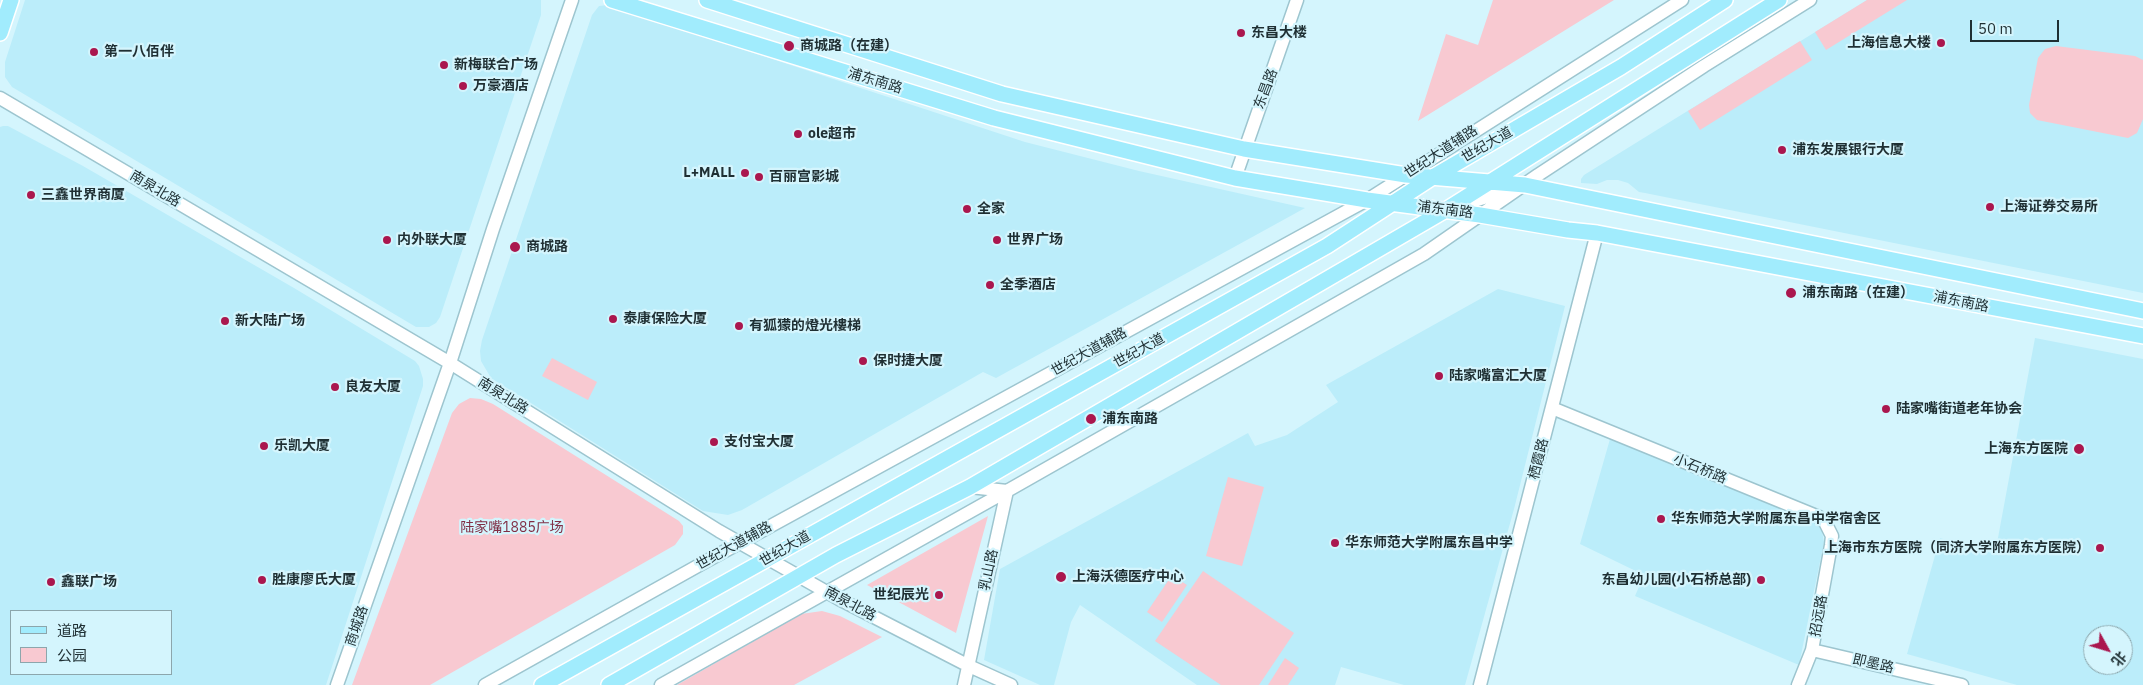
<!DOCTYPE html>
<meta charset="utf-8">
<style>
body{margin:0}
#map{position:relative;width:2143px;height:685px;overflow:hidden;background:#d4f5fd;font-family:"IBM Plex Sans","Noto Sans SC",sans-serif}
canvas{display:block}
.legend{position:absolute;left:10px;top:610px;width:162px;height:65px;box-sizing:border-box;background:#d4f5fd;border:1px solid #8ca6ac;margin:0;padding:6px 9px;list-style:none;font-size:15px;color:#1f2f33}
.legend li{display:flex;align-items:center;gap:10px;height:25px}
.legend b{width:25px;border:1px solid #8ca6ac}
.north{position:absolute;left:2083px;top:625px;width:50px;height:50px;box-sizing:border-box;background:#d4f5fd;border:1px solid #8ca6ac;border-radius:50%;rotate:129deg;font-size:14px;font-weight:700;line-height:20px;text-align:center;color:#1f2f33}
.north::after{content:'';display:block;margin:auto;width:18px;height:22px;background:#aa174e;clip-path:polygon(50% 0,100% 100%,50% 72%,0 100%)}
.scale{position:absolute;left:1970px;top:20px;width:89px;height:22px;box-sizing:border-box;border:2px solid #1f2f33;border-top:0;padding-left:6px;font-size:15px;line-height:18px;white-space:nowrap;color:#1f2f33;-webkit-text-stroke:4px #d4f5fd;paint-order:stroke}
</style>
<div id="map">
<canvas width="2143" height="685"></canvas>
<ul class="legend">
<li><b style="height:6px;background:#a1ecfd"></b>道路</li>
<li><b style="height:14px;background:#f8c9d1"></b>公园</li>
</ul>
<div class="north">北</div>
<div class="scale">50 m</div>
</div>
<script>
const ctx = document.querySelector('canvas').getContext('2d');
ctx.lineJoin = 'round';
function fill(path, color) { ctx.fillStyle = color; ctx.fill(path, 'evenodd'); }
const shape = rows => new Path2D(rows.map(r => 'M' + r).join(''));
function strokePath(path, color, width, dash) { ctx.strokeStyle = color; ctx.lineWidth = width; ctx.lineCap = dash ? 'butt' : 'round'; ctx.setLineDash(dash || []); ctx.stroke(path); }
function label(font, color, halo, rows, align = 'center') {
  ctx.font = font + ' "IBM Plex Sans","Noto Sans SC",sans-serif'; ctx.lineWidth = 4.5; ctx.setLineDash([]); ctx.textBaseline = 'middle'; ctx.strokeStyle = halo; ctx.fillStyle = color; for (const [text, x, y, turn = 0] of rows) {
    ctx.save(); ctx.translate(x, y); ctx.rotate((+turn || 0) * Math.PI / 180); ctx.textAlign = isNaN(turn) ? turn : align; if (halo) ctx.strokeText(text, 0, 0); ctx.fillText(text, 0, 0); ctx.restore();
  }
}
fill(shape([
 [25,0,541,0,541,15,440,317,436,323,429,327,416,327,12,87,5,77,5,62],
 [1867,0,2143,0,2143,293,1645,193,1639,192,1628,183,1618,180,1607,180,1597,184,1581,183,1581,179,1584,175],
 [608,5,1025,142,1139,171,1305,208,996,378,983,372,742,510,728,515,703,511,491,378,481,361,480,351,482,340,592,15,599,6],
 [3,126,8,126,83,166,294,288,415,361,419,366,423,379,423,386,326,685,0,685,0,127],
 [11,611,171,611,171,674,11,674],
 [1498,289,1565,306,1514,509,1465,685,1404,685,1341,667,1335,685,1197,685,1080,605,1071,622,1054,685,1040,685,984,660,1000,569,1248,433,1255,446,1287,435,1338,402,1326,385],
 [2035,338,2143,359,2143,685,2017,685,1907,654,1940,538,1995,554],
 [2093,635,2123,635,2123,665,2093,665],
 [1610,439,1748,494,1816,522,1821,526,1824,542,1799,665,1635,596,1644,575,1580,544]
]), '#bbedfa');
fill(shape([
 [1493,0,1614,0,1418,121,1446,34,1478,45],
 [1867,0,1907,0,1826,50,1815,32],
 [1800,41,1812,60,1700,130,1688,111],
 [2056,46,2135,56,2143,60,2143,119,2137,133,2128,138,2037,120,2030,113,2029,105,2038,58,2045,49],
 [552,358,597,382,588,400,542,376],
 [470,398,481,399,493,404,679,521,683,526,683,534,675,545,430,685,352,685,452,413,459,404],
 [1228,477,1264,487,1242,566,1206,556],
 [988,516,956,633,867,585],
 [1203,571,1294,633,1259,685,1221,685,1155,641],
 [1172,575,1187,585,1162,622,1147,612],
 [822,611,840,616,882,637,794,685,677,685,801,614],
 [1285,658,1299,668,1288,685,1268,685]
]), '#f8c9d1');
const minor = shape([
 [0,98,450,363,719,531,839,599,969,666,1011,685],
 [1235,178,1297,0],
 [1459,206,1511,189],
 [1552,408,1819,517,1825,522,1832,536,1831,545,1812,650,1798,685],
 [970,487,1007,491],
 [1812,650,1962,685],
 [337,685,450,363,493,229,572,0],
 [485,685,703,563,1367,200,1682,0],
 [661,685,1007,491,1424,254,1538,175,1704,66,1810,0],
 [964,685,1007,491],
 [1480,685,1597,233]
]);
const major = shape([
 [612,0,994,118,1235,178,1367,200,1480,215,1568,230,1597,233,2143,336],
 [707,0,1002,94,1244,149,1406,175,1525,185,2143,311],
 [0,33,11,0],
 [542,685,1327,246,1433,177,1621,67,1725,0],
 [609,685,836,555,970,487,1444,211,1779,0]
]);
strokePath(minor, '#9dc5cf', 15);
strokePath(major, '#fff', 18);
strokePath(minor, '#fff', 12);
strokePath(major, '#a1ecfd', 15);
for (const [x, y, r, color] of [
 [1241,33,5,"#aa174e"],
 [1941,43,5,"#aa174e"],
 [789,46,6,"#aa174e"],
 [94,52,5,"#aa174e"],
 [444,65,5,"#aa174e"],
 [463,86,5,"#aa174e"],
 [798,134,5,"#aa174e"],
 [1782,150,5,"#aa174e"],
 [745,173,5,"#aa174e"],
 [759,177,5,"#aa174e"],
 [31,195,5,"#aa174e"],
 [1990,207,5,"#aa174e"],
 [967,209,5,"#aa174e"],
 [387,240,5,"#aa174e"],
 [997,240,5,"#aa174e"],
 [515,247,6,"#aa174e"],
 [990,285,5,"#aa174e"],
 [1791,293,6,"#aa174e"],
 [613,319,5,"#aa174e"],
 [225,321,5,"#aa174e"],
 [739,326,5,"#aa174e"],
 [863,361,5,"#aa174e"],
 [1439,376,5,"#aa174e"],
 [335,387,5,"#aa174e"],
 [1886,409,5,"#aa174e"],
 [1091,419,6,"#aa174e"],
 [714,442,5,"#aa174e"],
 [264,446,5,"#aa174e"],
 [2079,449,6,"#aa174e"],
 [1661,519,5,"#aa174e"],
 [1335,543,5,"#aa174e"],
 [2100,548,5,"#aa174e"],
 [1061,577,6,"#aa174e"],
 [262,580,5,"#aa174e"],
 [1761,580,5,"#aa174e"],
 [51,582,5,"#aa174e"],
 [939,595,5,"#aa174e"]
]) { const dot = new Path2D(); dot.arc(x, y, r, 0, 2 * Math.PI); ctx.fillStyle = color; ctx.fill(dot); strokePath(dot, '#d4f5fd', 2); }
label('bold 14px', '#1f2f33', '#d4f5fd', [
 ["东昌大楼",1251,33],
 ["上海信息大楼",1931,43,"right"],
 ["商城路（在建）",800,46],
 ["第一八佰伴",104,52],
 ["新梅联合广场",454,65],
 ["万豪酒店",473,86],
 ["ole超市",808,134],
 ["浦东发展银行大厦",1792,150],
 ["L+MALL",735,173,"right"],
 ["百丽宫影城",769,177],
 ["三鑫世界商厦",41,195],
 ["上海证券交易所",2000,207],
 ["全家",977,209],
 ["内外联大厦",397,240],
 ["世界广场",1007,240],
 ["商城路",526,247],
 ["全季酒店",1000,285],
 ["浦东南路（在建）",1802,293],
 ["泰康保险大厦",623,319],
 ["新大陆广场",235,321],
 ["有狐獴的燈光樓梯",749,326],
 ["保时捷大厦",873,361],
 ["陆家嘴富汇大厦",1449,376],
 ["良友大厦",345,387],
 ["陆家嘴街道老年协会",1896,409],
 ["浦东南路",1102,419],
 ["支付宝大厦",724,442],
 ["乐凯大厦",274,446],
 ["上海东方医院",2068,449,"right"],
 ["华东师范大学附属东昌中学宿舍区",1671,519],
 ["华东师范大学附属东昌中学",1345,543],
 ["上海市东方医院（同济大学附属东方医院）",2090,548,"right"],
 ["上海沃德医疗中心",1072,577],
 ["胜康廖氏大厦",272,580],
 ["东昌幼儿园(小石桥总部)",1751,580,"right"],
 ["鑫联广场",61,582],
 ["世纪辰光",929,595,"right"]
], 'left');
label('14px', '#1f2f33', '#d4f5fd', [
 ["浦东南路",875,81,17],
 ["东昌路",1266,89,-69],
 ["世纪大道",1487,145,-30],
 ["世纪大道辅路",1441,152,-33],
 ["南泉北路",155,189,31],
 ["浦东南路",1445,210,7],
 ["浦东南路",1961,302,11],
 ["世纪大道",1139,351,-29],
 ["世纪大道辅路",1089,352,-29],
 ["南泉北路",503,396,32],
 ["栖霞路",1539,459,-76],
 ["小石桥路",1700,469,22],
 ["世纪大道辅路",734,546,-29],
 ["世纪大道",785,549,-30],
 ["乳山路",989,570,-78],
 ["南泉北路",850,604,28],
 ["招远路",1819,616,-80],
 ["商城路",357,626,-71],
 ["即墨路",1873,664,13]
]);
label('14px', '#802e45', '#d4f5fd', [
 ["陆家嘴1885广场",512,528]
]);
</script>
